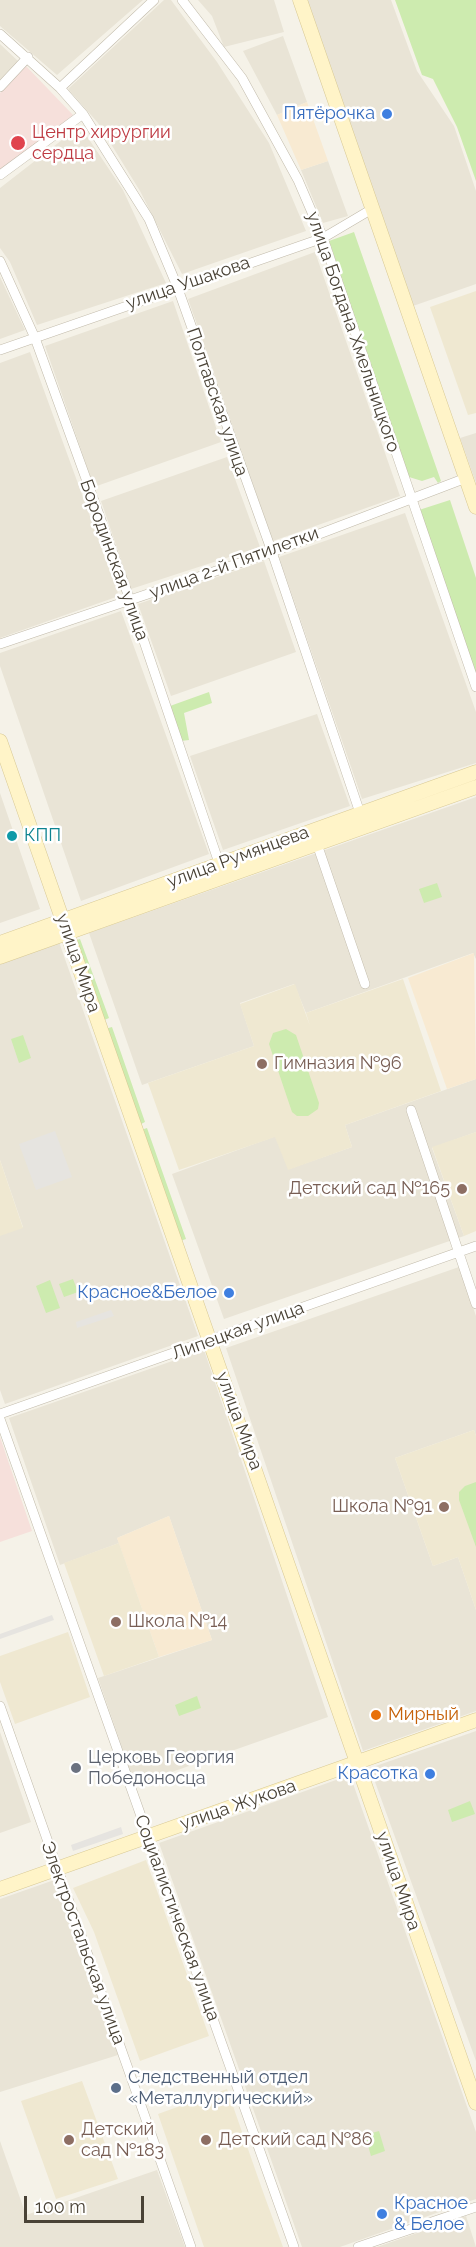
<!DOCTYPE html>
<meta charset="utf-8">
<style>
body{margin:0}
#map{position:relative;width:476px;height:2247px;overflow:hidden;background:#f5f2e8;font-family:Raleway,sans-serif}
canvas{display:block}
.scale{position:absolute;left:24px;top:2196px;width:120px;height:27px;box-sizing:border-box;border:3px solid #494236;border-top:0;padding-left:8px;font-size:18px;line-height:21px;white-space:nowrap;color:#494236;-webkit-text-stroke:4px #fff;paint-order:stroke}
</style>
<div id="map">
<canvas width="476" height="2247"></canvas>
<div class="scale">100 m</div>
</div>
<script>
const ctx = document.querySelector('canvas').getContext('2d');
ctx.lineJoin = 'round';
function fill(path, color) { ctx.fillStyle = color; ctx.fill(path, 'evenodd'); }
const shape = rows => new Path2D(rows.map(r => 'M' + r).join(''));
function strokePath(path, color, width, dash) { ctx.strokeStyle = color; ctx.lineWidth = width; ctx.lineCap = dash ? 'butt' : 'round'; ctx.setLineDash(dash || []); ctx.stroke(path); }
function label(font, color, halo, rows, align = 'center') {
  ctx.font = font + ' Raleway,sans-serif'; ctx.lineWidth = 5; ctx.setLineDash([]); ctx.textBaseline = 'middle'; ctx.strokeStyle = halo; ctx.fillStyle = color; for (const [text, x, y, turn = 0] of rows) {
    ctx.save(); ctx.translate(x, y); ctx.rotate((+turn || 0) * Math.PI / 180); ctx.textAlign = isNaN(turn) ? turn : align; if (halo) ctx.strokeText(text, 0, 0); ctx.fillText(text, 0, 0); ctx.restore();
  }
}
fill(shape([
 [0,0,143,0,57,75,0,26],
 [164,0,171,0,217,62,269,143,306,231,182,274,140,191,98,123,68,89],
 [198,0,274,0,284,32,224,47,212,16],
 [306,0,391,0,417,71,454,126,476,191,476,284,413,306],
 [283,36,307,102,277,115,243,51],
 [0,44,18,61,0,80],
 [80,126,123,190,166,283,37,325,10,262,0,248,0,188],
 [328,161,348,216,323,223,301,170],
 [315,252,400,496,273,541,188,299],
 [0,277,25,330,0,339],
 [173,301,221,442,94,487,45,346],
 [30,352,119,596,0,638,0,363],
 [476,433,476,483,460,438],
 [227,457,260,547,131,589,101,501],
 [405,513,476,712,476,763,362,799,279,557],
 [264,561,296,652,171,696,138,604],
 [121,611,209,854,81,901,0,666,0,653],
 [317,714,350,806,223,850,190,756],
 [0,793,40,909,0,923],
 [476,797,476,959,473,953,306,1013,294,984,240,1003,254,1046,142,1085,89,933],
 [59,942,198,1336,5,1404,0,1390,0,1235,23,1227,0,1160,0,963],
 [476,1079,476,1132,432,1148,464,1236,224,1319,172,1174,276,1136,289,1169,352,1147,345,1125],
 [459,1267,476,1316,476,1436,474,1430,395,1458,433,1566,458,1557,476,1610,476,1711,363,1751,226,1348],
 [204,1350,328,1717,135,1785,98,1678,212,1640,169,1516,117,1538,119,1543,60,1565,9,1418],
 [476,1731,476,2061,370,1768],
 [0,1732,31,1822,0,1833],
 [350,1775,476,2132,476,2199,340,2247,302,2247,159,1843],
 [60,1878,118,2055,0,2092,0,1899],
 [0,2141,26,2215,157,2170,185,2247,0,2247],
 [466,2216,476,2247,377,2247]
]), '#e9e4d6');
fill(shape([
 [307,102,328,161,301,170,277,115],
 [474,953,476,1079,447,1089,408,978],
 [169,1516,212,1640,159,1657,117,1538]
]), '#f8ead2');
fill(shape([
 [476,291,476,413,468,415,430,307],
 [403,979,441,1091,345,1125,352,1147,288,1170,275,1137,179,1170,148,1083,254,1046,240,1004,295,984,310,1026,306,1013],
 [476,1132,476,1231,464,1236,432,1147],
 [0,1160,23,1228,0,1236],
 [474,1430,476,1436,476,1610,458,1557,433,1566,395,1458],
 [119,1543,159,1657,104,1676,64,1563],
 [68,1632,90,1697,15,1724,0,1682,0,1656],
 [146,1860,209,2036,140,2061,94,1932,73,1888],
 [82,2081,118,2179,56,2199,21,2101],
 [227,2089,262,2189,283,2247,204,2247,158,2114]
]), '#efe8d1');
fill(shape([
 [26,66,73,115,0,172,0,93],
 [0,1437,32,1531,0,1542]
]), '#f6e0db');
fill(shape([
 [395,0,476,0,476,181,457,127,433,79,422,75],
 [354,232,441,481,438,483,434,477,422,481,409,477,329,241],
 [450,500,476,578,476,679,419,510],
 [209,692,212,703,184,713,189,740,181,741,170,706],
 [437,883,442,897,424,903,419,889],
 [80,939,109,1018,102,1021,73,941],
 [112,1027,145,1122,139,1125,105,1029],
 [286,1029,296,1035,319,1103,318,1109,308,1116,297,1116,292,1112,269,1044,273,1033],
 [23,1035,31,1058,19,1063,11,1039],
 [147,1128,186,1239,180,1241,141,1130],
 [73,1279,78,1292,64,1297,59,1284],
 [50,1280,60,1308,46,1313,36,1286],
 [476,1482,476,1547,459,1500,459,1492,465,1486],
 [197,1696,201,1708,179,1716,175,1705],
 [470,1801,475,1814,452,1822,448,1810],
 [379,2131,385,2151,371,2156,365,2135]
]), '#cdebaf');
fill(shape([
 [55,1131,72,1177,36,1190,19,1144],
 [111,1310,114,1316,77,1328,76,1322],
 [52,1615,54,1620,0,1639,0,1634],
 [121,1827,123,1834,73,1851,71,1845]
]), '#e6e4e0');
const minor = shape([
 [182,0,242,78,298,180,323,238,476,687],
 [0,34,60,88,83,114,149,219,177,286,272,552,360,813],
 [0,87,28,57],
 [60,88,154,0],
 [0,175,83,114],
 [0,261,35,338,130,600,219,863],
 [0,350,323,238,372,209],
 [0,644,272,552,466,478],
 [317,844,365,984],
 [411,1110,476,1304],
 [0,1414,476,1246],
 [0,1419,294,2247],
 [0,1706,191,2247],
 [358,2247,476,2207]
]);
const secondary = shape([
 [300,0,476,507],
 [0,741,476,2103],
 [0,943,476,772],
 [0,957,476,787],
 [0,1889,476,1720]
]);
strokePath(minor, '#c1baaa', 10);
strokePath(secondary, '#d8c995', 15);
strokePath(minor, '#fff', 9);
strokePath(secondary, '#fff4c8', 14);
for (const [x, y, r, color] of [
 [387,114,6,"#3f7fe0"],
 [18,143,8,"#e0444e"],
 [12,836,6,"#0f9aa8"],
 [262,1064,6,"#8d6e63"],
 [462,1189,6,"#8d6e63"],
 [229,1293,6,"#3f7fe0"],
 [444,1507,6,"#8d6e63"],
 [116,1622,6,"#8d6e63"],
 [376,1715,6,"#e8710a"],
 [76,1768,6,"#6b7280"],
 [430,1774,6,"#3f7fe0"],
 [116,2088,6,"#5c6f8a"],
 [69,2140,6,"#8d6e63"],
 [206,2140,6,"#8d6e63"],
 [382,2214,6,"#3f7fe0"]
]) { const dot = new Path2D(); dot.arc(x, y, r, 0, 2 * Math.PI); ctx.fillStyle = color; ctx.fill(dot); strokePath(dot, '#fff', 2); }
label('18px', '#366cbe', '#fff', [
 ["Пятёрочка",375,114],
 ["Красное&Белое",217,1293],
 ["Красотка",418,1774],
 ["Красное",394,2204,"left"],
 ["& Белое",394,2225,"left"]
], 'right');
label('18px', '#be3a42', '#fff', [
 ["Центр хирургии",32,133],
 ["сердца",32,154]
], 'left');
label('18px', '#494236', '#fff', [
 ["улица Ушакова",188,283,-19],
 ["улица Богдана Хмельницкого",353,332,71],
 ["Полтавская улица",217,402,71],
 ["Бородинская улица",114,560,70],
 ["улица 2-й Пятилетки",234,563,-20],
 ["улица Румянцева",238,857,-20],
 ["улица Мира",78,963,71],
 ["Липецкая улица",238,1331,-20],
 ["улица Мира",239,1421,70],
 ["улица Жукова",238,1805,-19],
 ["улица Мира",398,1881,71],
 ["Социалистическая улица",177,1918,70],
 ["Электростальская улица",83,1943,70]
]);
label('18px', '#0d838f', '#fff', [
 ["КПП",24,836]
], 'left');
label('18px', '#785e54', '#fff', [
 ["Гимназия №96",274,1064],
 ["Детский сад №165",450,1189,"right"],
 ["Школа №91",432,1507,"right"],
 ["Школа №14",128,1622],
 ["Детский",81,2130],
 ["сад №183",81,2151],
 ["Детский сад №86",218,2140]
], 'left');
label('18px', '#c56008', '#fff', [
 ["Мирный",388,1715]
], 'left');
label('18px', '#5b616d', '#fff', [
 ["Церковь Георгия",88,1758],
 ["Победоносца",88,1779]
], 'left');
label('18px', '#4e5e75', '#fff', [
 ["Следственный отдел",128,2078],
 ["«Металлургический»",128,2099]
], 'left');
</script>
